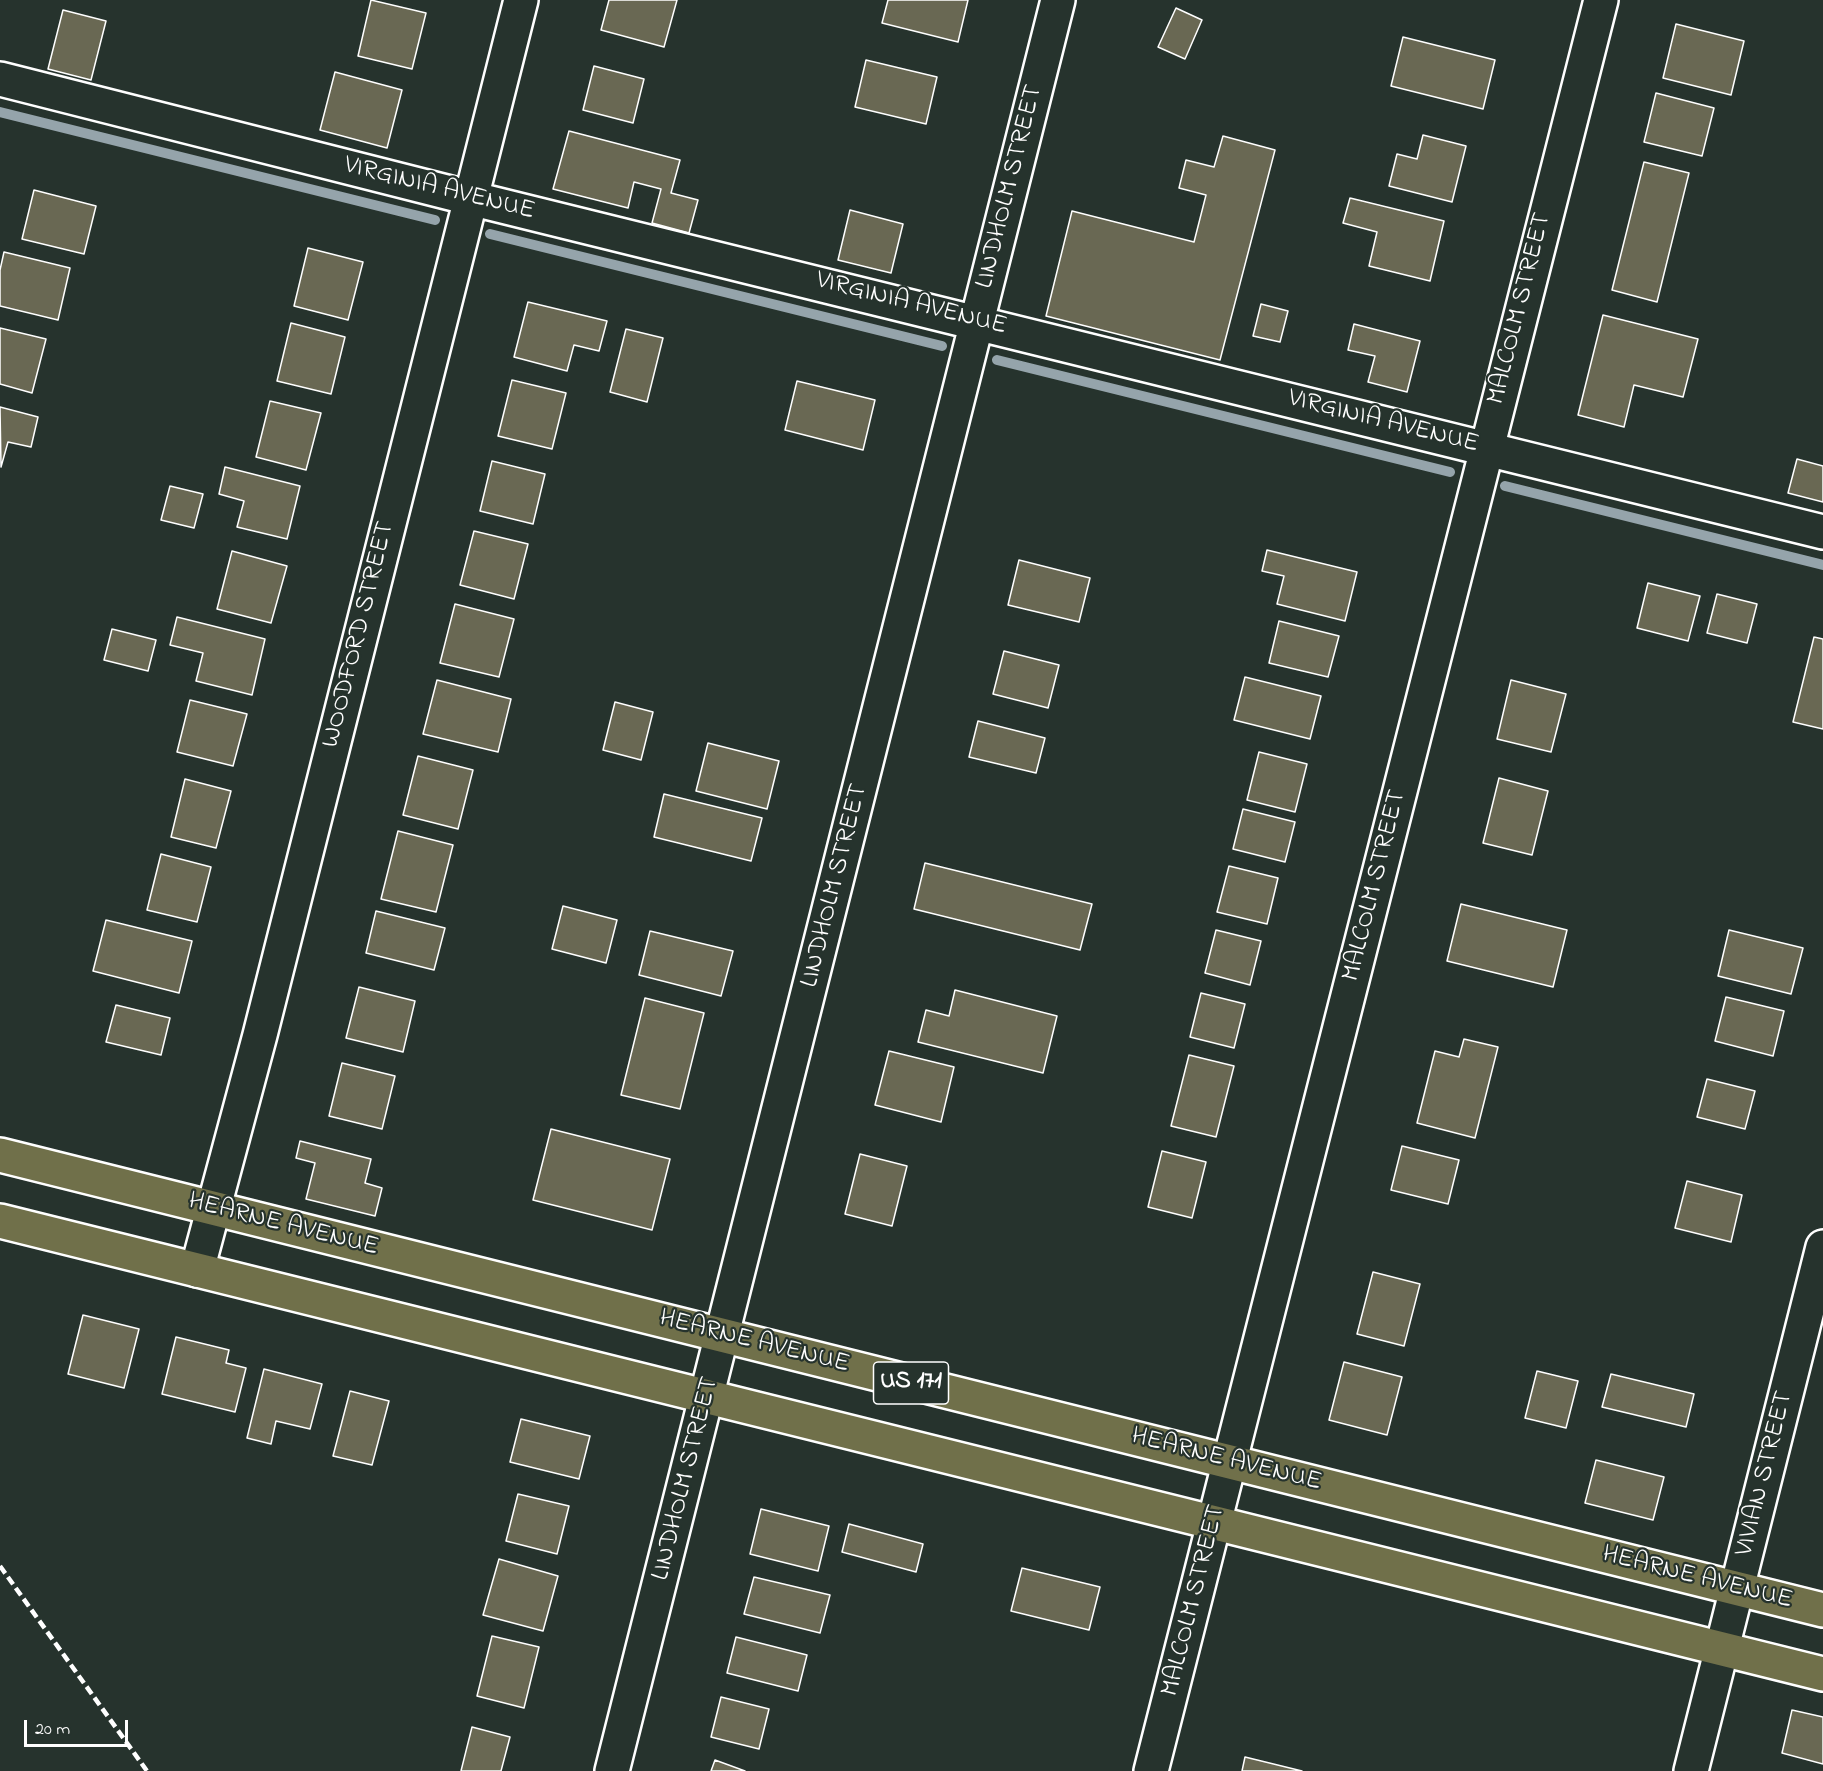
<!DOCTYPE html>
<style>
body{margin:0}
#map{position:relative;width:1823px;height:1771px;overflow:hidden;background:#26332d;font-family:"Indie Flower",sans-serif}
canvas{display:block}
.scale{position:absolute;left:24px;top:1720px;width:104px;height:27px;box-sizing:border-box;border:3px solid #fff;border-top:0;padding-left:8px;font-size:18px;line-height:21px;white-space:nowrap;color:#fff;-webkit-text-stroke:4px #26332d;paint-order:stroke}
</style>
<div id="map">
<canvas width="1823" height="1771"></canvas>
<div class="scale">20 m</div>
</div>
<script>
const ctx = document.querySelector('canvas').getContext('2d');
ctx.lineJoin = 'round';
const shape = rows => new Path2D(rows.map(r => 'M' + r).join(''));
function strokePath(path, color, width, dash) { ctx.strokeStyle = color; ctx.lineWidth = width; ctx.lineCap = dash ? 'butt' : 'round'; ctx.setLineDash(dash || []); ctx.stroke(path); }
function fill(path, color) { ctx.fillStyle = color; ctx.fill(path, 'evenodd'); }
function label(font, color, halo, rows, align = 'center') {
  ctx.font = font + ' "Indie Flower",sans-serif'; ctx.lineWidth = 4.5; ctx.setLineDash([]); ctx.textBaseline = 'middle'; ctx.strokeStyle = halo; ctx.fillStyle = color; for (const [text, x, y, turn = 0] of rows) {
    ctx.save(); ctx.translate(x, y); ctx.rotate((+turn || 0) * Math.PI / 180); ctx.textAlign = isNaN(turn) ? turn : align; if (halo) ctx.strokeText(text, 0, 0); ctx.fillText(text, 0, 0); ctx.restore();
  }
}
strokePath(shape([
 [0,112,435,220],
 [490,234,942,346],
 [997,360,1450,472],
 [1505,486,1823,565]
]), '#95a4ab', 10);
const building = shape([
 [371,0,426,13,412,69,358,56,371,0],
 [609,0,677,0,664,47,601,30,609,0],
 [888,0,968,0,958,42,882,23,888,0],
 [1176,8,1202,20,1185,59,1158,47,1176,8],
 [63,10,106,21,91,80,48,69,63,10],
 [1676,24,1744,41,1731,95,1663,78,1676,24],
 [1403,37,1495,60,1483,109,1391,86,1403,37],
 [866,60,937,77,926,124,855,107,866,60],
 [594,66,644,79,633,123,583,110,594,66],
 [335,72,402,90,387,148,320,130,335,72],
 [1656,93,1714,108,1702,156,1644,142,1656,93],
 [569,131,680,160,671,193,698,200,689,233,652,223,661,189,634,182,628,208,553,189,569,131],
 [1423,135,1466,146,1452,202,1389,186,1397,154,1417,159,1423,135],
 [1223,136,1275,150,1220,360,1046,316,1072,211,1194,242,1206,195,1179,188,1186,160,1214,167,1223,136],
 [1644,162,1689,173,1657,302,1612,290,1644,162],
 [34,190,96,206,84,254,22,239,34,190],
 [1350,198,1444,221,1430,281,1369,266,1377,232,1343,223,1350,198],
 [850,210,903,224,891,273,838,260,850,210],
 [308,248,363,262,348,320,294,306,308,248],
 [4,252,70,268,58,320,0,306,0,270,4,252],
 [528,302,607,321,599,351,574,345,567,371,514,357,528,302],
 [1261,304,1288,311,1280,342,1253,336,1261,304],
 [1603,315,1698,339,1683,397,1634,385,1624,427,1578,415,1603,315],
 [291,323,345,337,331,394,277,381,291,323],
 [1354,324,1420,341,1407,392,1368,382,1375,356,1348,350,1354,324],
 [0,328,46,339,32,393,0,384,0,328],
 [626,329,663,338,647,402,610,392,626,329],
 [512,380,566,393,552,449,498,436,512,380],
 [797,381,875,400,863,450,785,430,797,381],
 [270,401,321,413,306,470,256,457,270,401],
 [0,407,38,417,31,447,8,442,1,467,0,407],
 [1797,459,1823,466,1823,502,1788,493,1797,459],
 [492,461,545,474,533,524,480,511,492,461],
 [225,467,300,486,287,539,237,527,244,501,219,494,225,467],
 [170,486,203,494,194,528,161,520,170,486],
 [474,531,528,544,514,599,460,585,474,531],
 [1267,550,1357,572,1345,621,1277,604,1284,576,1262,571,1267,550],
 [232,551,287,566,271,623,217,609,232,551],
 [1019,560,1090,578,1079,622,1008,605,1019,560],
 [1648,583,1700,596,1688,641,1637,628,1648,583],
 [1717,594,1757,604,1747,643,1707,633,1717,594],
 [455,604,514,619,499,677,440,663,455,604],
 [177,617,265,639,252,695,196,681,203,653,170,645,177,617],
 [1279,621,1339,636,1328,677,1269,663,1279,621],
 [112,629,156,640,148,671,104,660,112,629],
 [1814,637,1823,639,1823,729,1793,722,1814,637],
 [1004,651,1059,665,1048,708,993,694,1004,651],
 [1245,677,1321,696,1310,739,1234,720,1245,677],
 [437,680,511,699,498,752,423,734,437,680],
 [1511,680,1566,694,1551,752,1497,739,1511,680],
 [190,700,247,714,233,766,177,752,190,700],
 [615,702,653,712,641,760,603,750,615,702],
 [978,721,1045,738,1036,773,969,757,978,721],
 [708,743,779,761,767,809,696,791,708,743],
 [1259,752,1307,764,1295,812,1247,800,1259,752],
 [418,756,473,770,458,829,403,815,418,756],
 [1499,778,1548,791,1532,855,1483,843,1499,778],
 [185,779,231,791,216,848,171,837,185,779],
 [664,794,762,818,751,861,654,837,664,794],
 [1243,809,1295,822,1285,862,1233,849,1243,809],
 [398,831,453,845,436,912,381,899,398,831],
 [161,854,211,867,197,922,147,910,161,854],
 [925,863,1092,904,1080,950,914,909,925,863],
 [1229,866,1278,878,1267,924,1217,912,1229,866],
 [1461,904,1567,930,1553,987,1447,961,1461,904],
 [563,906,617,920,606,963,552,949,563,906],
 [376,911,445,928,434,970,366,953,376,911],
 [106,920,192,941,179,993,93,971,106,920],
 [1216,930,1261,941,1250,985,1205,973,1216,930],
 [1729,930,1803,948,1791,994,1718,976,1729,930],
 [650,931,733,951,721,996,639,975,650,931],
 [359,987,415,1001,403,1052,346,1038,359,987],
 [955,990,1057,1016,1043,1073,918,1042,926,1010,949,1016,955,990],
 [1201,993,1245,1004,1234,1048,1190,1037,1201,993],
 [1726,997,1784,1011,1773,1056,1715,1041,1726,997],
 [645,998,704,1013,680,1109,621,1095,645,998],
 [116,1005,170,1018,161,1055,106,1042,116,1005],
 [1464,1039,1498,1047,1475,1138,1417,1123,1435,1051,1459,1057,1464,1039],
 [889,1051,954,1067,941,1122,875,1105,889,1051],
 [1189,1055,1234,1066,1216,1137,1171,1126,1189,1055],
 [342,1063,395,1076,382,1129,329,1116,342,1063],
 [1707,1079,1755,1091,1745,1129,1697,1117,1707,1079],
 [551,1129,670,1159,652,1230,533,1200,551,1129],
 [300,1141,371,1159,365,1183,382,1188,375,1216,306,1199,315,1163,296,1158,300,1141],
 [1402,1146,1459,1160,1448,1204,1391,1190,1402,1146],
 [1162,1151,1206,1162,1192,1218,1148,1207,1162,1151],
 [860,1154,907,1166,892,1226,845,1214,860,1154],
 [1687,1181,1742,1195,1731,1242,1675,1228,1687,1181],
 [1373,1272,1420,1284,1404,1346,1357,1334,1373,1272],
 [83,1315,139,1329,124,1388,68,1374,83,1315],
 [176,1337,229,1350,226,1363,246,1368,235,1412,162,1394,176,1337],
 [1344,1362,1402,1377,1387,1435,1329,1420,1344,1362],
 [264,1369,322,1384,310,1429,276,1421,271,1444,247,1438,264,1369],
 [1537,1371,1578,1381,1566,1428,1525,1418,1537,1371],
 [1611,1374,1694,1394,1686,1427,1602,1407,1611,1374],
 [350,1391,389,1401,372,1465,333,1456,350,1391],
 [521,1419,590,1436,579,1479,510,1462,521,1419],
 [1596,1460,1664,1477,1653,1520,1585,1503,1596,1460],
 [518,1494,569,1506,557,1554,506,1541,518,1494],
 [761,1509,829,1526,818,1571,750,1554,761,1509],
 [849,1524,923,1544,916,1572,842,1552,849,1524],
 [499,1559,558,1576,543,1631,483,1615,499,1559],
 [1022,1568,1100,1587,1089,1630,1011,1611,1022,1568],
 [754,1577,830,1595,820,1633,744,1614,754,1577],
 [492,1636,539,1647,524,1708,477,1696,492,1636],
 [736,1637,807,1655,798,1691,727,1673,736,1637],
 [721,1697,769,1709,759,1749,711,1737,721,1697],
 [1792,1710,1823,1717,1823,1764,1782,1753,1792,1710],
 [472,1727,510,1737,501,1771,461,1771,472,1727],
 [1245,1757,1302,1771,1242,1771,1245,1757],
 [715,1760,745,1771,711,1771,715,1760]
]);
fill(building, '#696853');
strokePath(building, '#fff', 1.5);
const minor = shape([
 [0,79,470,198,1823,532],
 [197,1270,260,1035,521,0],
 [612,1771,1058,0],
 [1151,1771,1601,0],
 [1691,1771,1823,1247]
]);
const major = shape([
 [0,1155,1823,1610],
 [0,1221,1823,1674]
]);
strokePath(minor, '#fff', 38);
strokePath(major, '#fff', 38);
strokePath(minor, '#26332d', 33);
strokePath(major, '#70704a', 33);
strokePath(shape([
 [0,1566,147,1771]
]), '#fff', 4.5, [9, 4.5]);
for (const [x, y, w] of [
 [911,1383,75]
]) { const box = new Path2D(); box.roundRect(x - w / 2, y - 21, w, 42, 4.5); ctx.fillStyle = '#26332d'; ctx.fill(box); strokePath(box, '#fff', 1.5); }
label('bold 24px', '#fff', null, [
 ["US 171",911,1383]
]);
label('26px', '#fff', '#26332d', [
 ["LINDHOLM STREET",1011,187,-76],
 ["VIRGINIA AVENUE",439,190,14],
 ["VIRGINIA AVENUE",911,305,14],
 ["MALCOLM STREET",1521,309,-76],
 ["VIRGINIA AVENUE",1383,423,14],
 ["WOODFORD STREET",360,635,-76],
 ["LINDHOLM STREET",836,886,-76],
 ["MALCOLM STREET",1376,886,-76],
 ["HEARNE AVENUE",283,1226,14],
 ["HEARNE AVENUE",754,1343,14],
 ["HEARNE AVENUE",1226,1461,14],
 ["VIVIAN STREET",1766,1474,-76],
 ["LINDHOLM STREET",687,1479,-76],
 ["HEARNE AVENUE",1697,1579,14],
 ["MALCOLM STREET",1195,1601,-76]
]);
</script>
